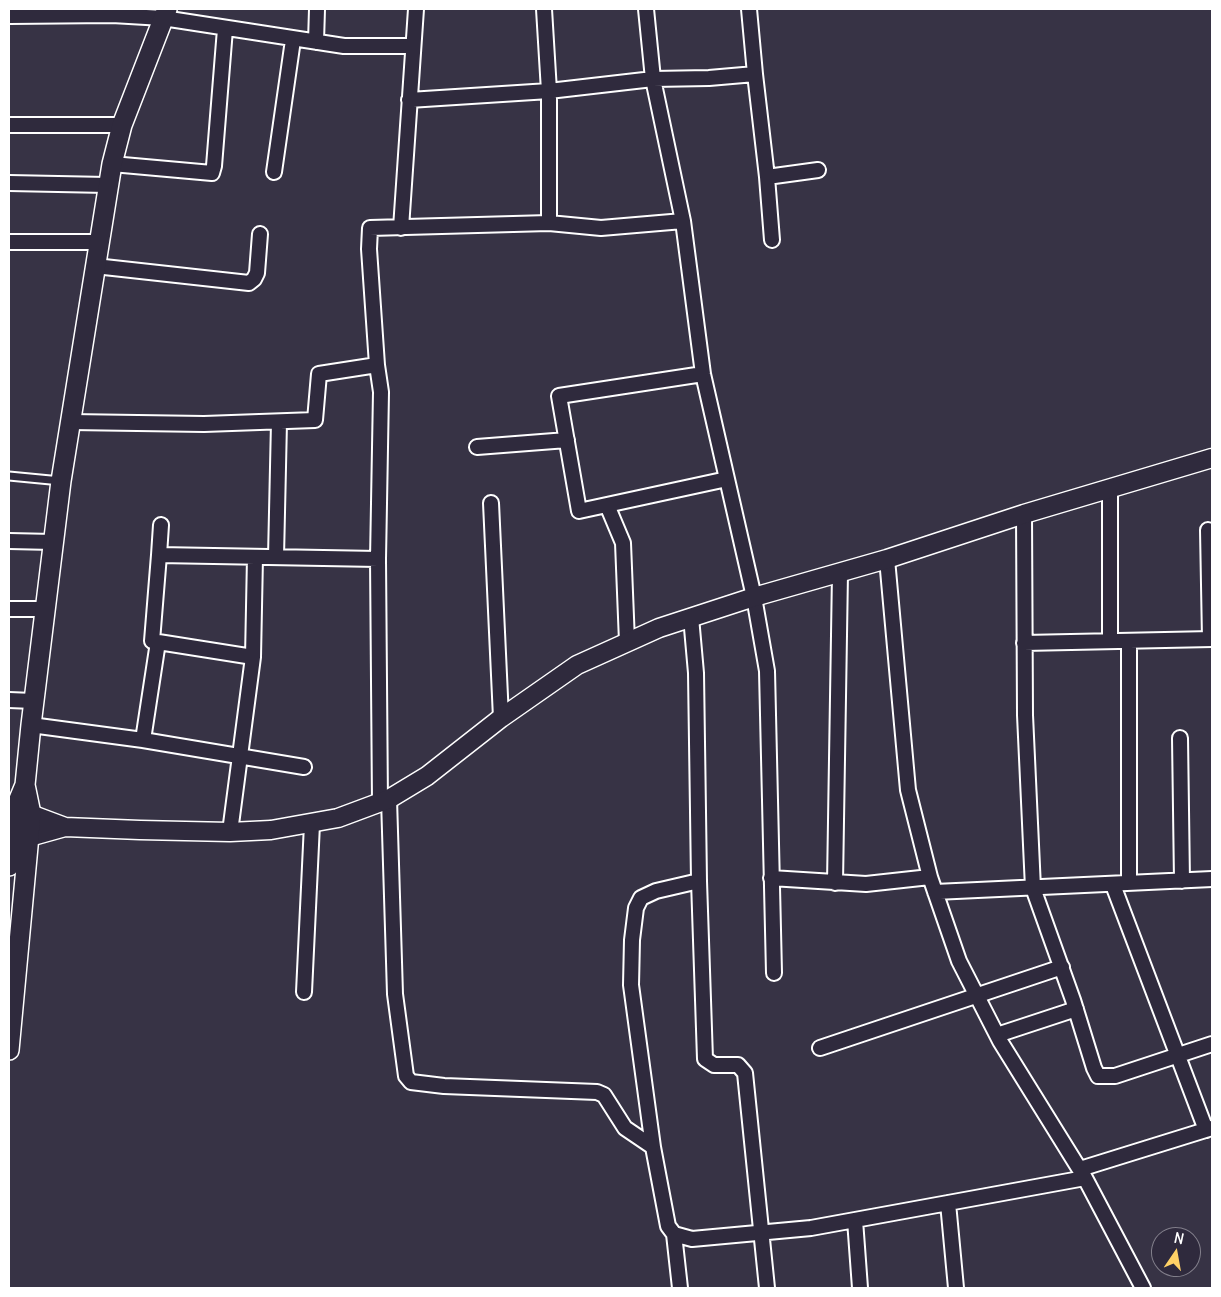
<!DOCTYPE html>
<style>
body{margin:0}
#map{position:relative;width:1221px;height:1297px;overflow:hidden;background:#373345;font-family:Delius,sans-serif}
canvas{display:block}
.frame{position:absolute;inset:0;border:10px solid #fff;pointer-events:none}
.north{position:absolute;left:1151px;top:1227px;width:50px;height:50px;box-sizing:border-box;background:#2f2a3d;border:1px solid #827f8b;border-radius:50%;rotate:12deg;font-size:14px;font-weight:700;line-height:20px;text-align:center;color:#fff}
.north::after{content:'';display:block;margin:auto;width:18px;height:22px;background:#ffd166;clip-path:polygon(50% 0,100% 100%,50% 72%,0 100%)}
</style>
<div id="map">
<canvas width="1221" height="1297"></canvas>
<div class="frame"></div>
<div class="north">N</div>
</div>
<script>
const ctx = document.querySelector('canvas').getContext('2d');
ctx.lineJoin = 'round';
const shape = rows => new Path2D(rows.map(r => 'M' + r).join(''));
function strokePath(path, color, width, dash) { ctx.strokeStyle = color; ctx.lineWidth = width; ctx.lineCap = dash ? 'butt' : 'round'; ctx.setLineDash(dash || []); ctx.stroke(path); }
const service = shape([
 [9,476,61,481]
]);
const minor = shape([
 [544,9,549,91,549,223],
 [646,9,653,79,683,221,703,374,754,597,767,671,774,973],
 [749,9,755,74],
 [9,16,112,15,163,18,344,46,413,46],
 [316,42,317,9],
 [409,100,549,91,653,79,709,78,755,74,767,177,818,170],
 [9,125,122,125],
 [112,164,212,173,214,166,225,29],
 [274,172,293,40],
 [767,177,772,240],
 [9,183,107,185],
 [401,228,416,9],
 [9,242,98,242],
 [95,266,249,283,254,279,257,273,260,234],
 [377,365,381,392,378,559,380,804],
 [703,374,559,396,579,511,727,479],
 [71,422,204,424,315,420,319,374,377,365,369,249,370,228,549,223,601,228,683,221],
 [477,447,567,440],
 [1110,488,1110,641],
 [491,503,501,718],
 [607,505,623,543,627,642],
 [1024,514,1025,715,1033,888,1073,1000,1094,1068,1098,1076,1115,1076,1212,1044],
 [161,525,159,555,378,559],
 [1208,530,1210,639],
 [9,541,53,542],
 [159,555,152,641,253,657,255,557],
 [276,557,279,422],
 [887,559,908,790,930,877,959,961,1000,1041,1085,1178],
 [9,609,44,609],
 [1024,643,1212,639],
 [9,700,33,701],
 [31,725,143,740,158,642],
 [1180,738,1182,881],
 [143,740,304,767],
 [389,799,395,994,406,1076,411,1082,444,1086,597,1092,604,1095,625,1128,653,1147,668,1226,674,1234,692,1239,811,1228,1085,1178,1143,1288],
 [230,832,253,657],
 [771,878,866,884,930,877],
 [699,881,705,1059,714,1065,738,1065,745,1073,767,1288],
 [835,883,840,573],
 [1129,883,1129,641],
 [1113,885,1206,1130],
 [935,892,1212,879],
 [304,992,312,824],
 [997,1035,1076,1009],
 [820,1048,1062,967],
 [653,1147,631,985,632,940,636,908,641,898,656,891,699,881,696,673,691,617],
 [1080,1169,1212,1128],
 [948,1203,956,1288],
 [855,1220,860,1288],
 [674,1234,680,1288]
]);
const tertiary = shape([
 [17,809,65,827,140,830,230,832,271,830,338,818,389,799,427,776,501,718,577,665,659,628,754,597,887,559,1024,514,1212,458],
 [15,841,65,827]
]);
const secondary = shape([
 [9,866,15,809,25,785],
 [9,1050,31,814,25,785,31,725,61,481,112,164,122,125,167,9]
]);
strokePath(service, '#fff', 11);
strokePath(minor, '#fff', 18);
strokePath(tertiary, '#fff', 21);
strokePath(secondary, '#fff', 22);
strokePath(service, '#2f2a3d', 7);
strokePath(minor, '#2f2a3d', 14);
strokePath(tertiary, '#2f2a3d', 18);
strokePath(secondary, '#2f2a3d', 19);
</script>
